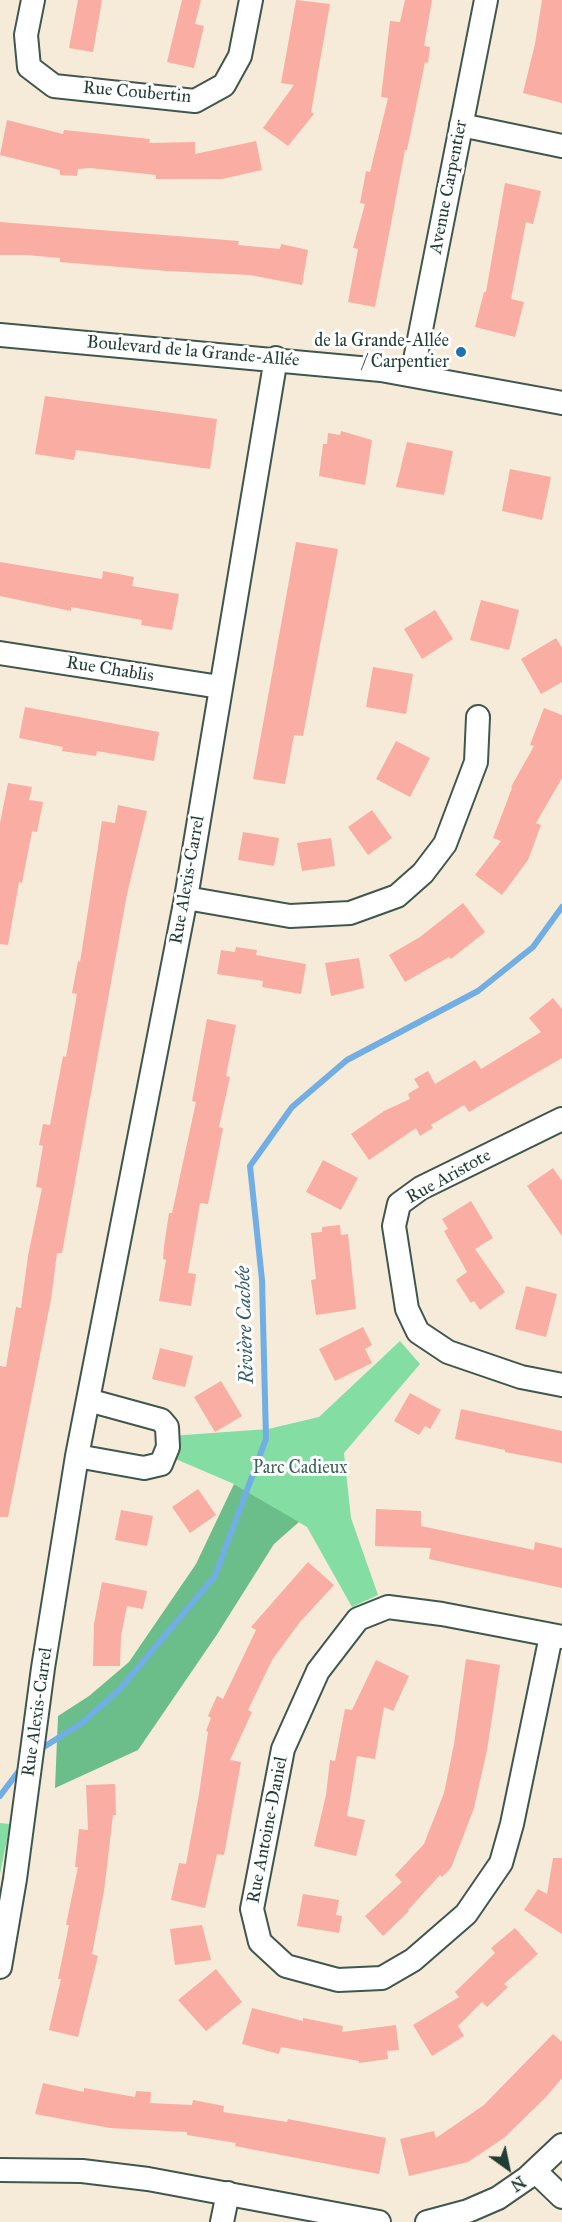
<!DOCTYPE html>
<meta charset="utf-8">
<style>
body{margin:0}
#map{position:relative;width:562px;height:2222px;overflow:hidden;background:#f6ebd8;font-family:"IM FELL Great Primer",serif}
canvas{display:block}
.north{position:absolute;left:478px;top:2138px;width:60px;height:60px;-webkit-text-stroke:4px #fff;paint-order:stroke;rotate:147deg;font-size:16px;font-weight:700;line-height:24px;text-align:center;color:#1f3d34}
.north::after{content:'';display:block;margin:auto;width:21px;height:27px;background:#1f3d34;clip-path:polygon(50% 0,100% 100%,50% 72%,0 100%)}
</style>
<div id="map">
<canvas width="562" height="2222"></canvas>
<div class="north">N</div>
</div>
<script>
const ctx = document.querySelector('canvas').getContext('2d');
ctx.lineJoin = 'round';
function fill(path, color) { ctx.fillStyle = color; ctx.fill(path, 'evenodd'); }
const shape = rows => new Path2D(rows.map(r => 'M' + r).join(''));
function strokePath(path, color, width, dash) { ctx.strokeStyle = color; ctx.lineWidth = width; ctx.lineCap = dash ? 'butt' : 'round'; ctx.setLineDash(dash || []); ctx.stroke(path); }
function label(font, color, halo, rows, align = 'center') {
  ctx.font = font + ' "IM FELL Great Primer",serif'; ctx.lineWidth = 6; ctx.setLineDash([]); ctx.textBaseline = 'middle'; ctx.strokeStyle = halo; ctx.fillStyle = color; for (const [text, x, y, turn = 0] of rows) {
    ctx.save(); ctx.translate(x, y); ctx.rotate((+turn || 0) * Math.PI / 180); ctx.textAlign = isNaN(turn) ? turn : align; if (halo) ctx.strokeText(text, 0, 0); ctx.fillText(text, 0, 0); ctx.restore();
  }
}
fill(shape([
 [400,1341,420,1364,344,1453,351,1518,378,1595,352,1607,307,1527,234,1484,171,1457,170,1436,268,1429,319,1417],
 [0,1823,10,1824,0,1874]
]), '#84dea4');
fill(shape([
 [234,1484,299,1522,274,1544,216,1636,138,1750,55,1788,58,1716,89,1696,129,1662,196,1564]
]), '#6bbd8a');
strokePath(shape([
 [39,1750,82,1723,120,1689,215,1576,266,1439,262,1280,250,1166,292,1107,347,1060,478,991,533,947,562,907],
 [0,1796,21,1768]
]), '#71aee3', 6);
fill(shape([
 [78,0,102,0,93,52,69,48],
 [182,0,201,0,195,24,204,26,194,68,167,62],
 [296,0,330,4,311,112,314,114,288,146,263,128,294,85,281,83],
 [405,0,432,0,424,46,430,47,428,63,425,62,407,150,405,150,375,307,348,302,358,249,353,248,365,204,360,203,366,171,370,172,388,98,381,97,390,21,400,22],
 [542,0,562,0,562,103,523,93,535,44],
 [7,120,63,134,64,130,150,139,149,143,195,142,195,154,256,141,262,170,222,179,156,179,156,175,90,168,78,169,77,176,60,175,60,170,0,155],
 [505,183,541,191,533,224,526,222,511,299,524,302,515,337,475,327,484,292,486,292],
 [0,222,239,241,238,245,280,249,281,244,308,250,302,285,250,275,167,271,60,262,60,258,26,255,0,255],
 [45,396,217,419,210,469,76,450,74,460,35,454],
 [341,431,372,440,365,485,319,476,323,444,327,444,328,433,340,435],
 [407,442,453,451,444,495,396,487],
 [510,469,551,477,542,520,502,511],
 [296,542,338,549,303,736,294,735,285,784,253,779],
 [0,562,102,579,103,571,134,577,132,586,179,594,172,630,141,625,142,620,71,607,71,611,0,596],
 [481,600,519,610,509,650,470,640],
 [435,610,453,639,422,659,404,629],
 [556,638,562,648,562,682,541,694,521,659],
 [373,667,413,674,406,714,366,707],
 [25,707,159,732,154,761,97,751,96,756,62,751,63,747,19,738],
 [544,708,562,715,562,778,536,823,541,825,528,860,502,895,475,875,501,841,493,838,512,788,511,787,534,746,530,745],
 [396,741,430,758,410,797,376,779],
 [8,783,32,787,29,800,43,802,37,832,32,831,22,883,19,882,8,945,0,944,0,823],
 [118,805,147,811,127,894,62,1253,57,1253,51,1299,8,1517,0,1517,0,1366,6,1367,16,1307,21,1308,28,1256,42,1188,36,1187,43,1146,39,1145,43,1124,50,1125,63,1056,66,1057,77,994,72,993,78,961,80,962,102,821,115,823],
 [372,810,392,838,368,855,348,827],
 [243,832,279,838,274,866,238,860],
 [331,838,335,866,302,871,297,843],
 [463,903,485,932,451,959,449,957,405,982,389,955,420,937],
 [236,947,257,950,256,955,306,964,301,994,262,987,263,981,217,974,221,950,235,952],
 [359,958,364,988,331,996,325,963],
 [553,998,562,1009,562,1058,469,1112,464,1105,431,1125,433,1128,420,1136,416,1128,369,1160,351,1134,384,1111,410,1099,408,1094,419,1087,414,1079,428,1071,435,1084,475,1060,481,1069,541,1032,529,1018],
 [207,1019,236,1025,226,1076,230,1077,219,1127,223,1128,208,1204,200,1203,188,1273,196,1274,191,1306,159,1301,166,1260,163,1259,164,1246,169,1213,172,1213,196,1102,192,1101],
 [323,1160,358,1178,341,1210,306,1192],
 [553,1168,562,1181,562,1236,527,1186],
 [471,1201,493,1238,475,1249,505,1292,480,1310,474,1301,471,1303,456,1280,467,1272,444,1231,448,1229,442,1219],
 [340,1225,341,1235,348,1234,356,1309,316,1315,311,1280,316,1279,311,1233,322,1232,322,1227],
 [526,1286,557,1294,546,1337,515,1329],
 [363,1327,372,1345,365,1349,372,1363,335,1381,319,1349],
 [160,1348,193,1356,185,1387,152,1379],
 [221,1381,242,1416,215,1432,194,1397],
 [410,1393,441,1410,430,1429,425,1426,419,1435,394,1421],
 [461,1409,562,1431,562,1463,505,1452,505,1450,455,1439],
 [198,1489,216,1515,190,1533,172,1507],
 [376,1509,421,1511,421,1526,534,1550,535,1542,562,1548,562,1588,429,1559,431,1548,375,1546],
 [121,1510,153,1516,147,1546,115,1540],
 [308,1562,334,1585,300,1622,272,1660,248,1710,252,1712,230,1760,241,1762,224,1855,217,1854,205,1908,171,1900,179,1863,186,1864,199,1794,208,1732,206,1731,211,1718,208,1716,217,1696,223,1699,256,1630,251,1627],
 [102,1582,147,1591,143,1609,127,1606,121,1636,120,1666,93,1666,94,1624],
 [466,1659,500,1665,487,1750,474,1808,451,1868,442,1877,440,1875,408,1910,409,1911,383,1936,365,1916,402,1882,395,1875,424,1844,444,1793,454,1744],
 [376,1660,409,1676,393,1711,384,1707,375,1759,357,1756,347,1816,365,1820,356,1856,314,1846,326,1795,330,1760,335,1761,345,1709,352,1710],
 [115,1784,116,1815,113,1815,104,1891,92,1954,98,1956,78,2037,49,2030,61,1979,58,1979,69,1925,66,1925,78,1867,75,1867,79,1829,88,1830,86,1785],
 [553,1858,562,1858,562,1934,524,1910,538,1889,547,1894],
 [303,1894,339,1900,336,1915,342,1916,339,1933,297,1926],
 [202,1925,211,1960,175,1965,170,1929],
 [515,1928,538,1954,504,1984,508,1987,487,2007,482,2002,458,2026,464,2036,432,2056,413,2025,459,1997,455,1992,495,1953,491,1948],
 [216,1969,242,2002,206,2031,178,2000],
 [252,2008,303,2021,303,2018,343,2026,342,2032,396,2025,399,2050,387,2051,388,2059,359,2063,359,2061,281,2047,279,2054,242,2044],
 [553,2034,562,2042,562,2078,546,2097,504,2138,468,2162,409,2176,400,2139,434,2131,436,2138,484,2105],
 [43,2083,84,2092,84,2088,135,2097,136,2091,151,2092,150,2103,192,2105,193,2100,224,2106,223,2112,287,2122,288,2119,386,2138,379,2174,235,2146,236,2143,187,2135,187,2132,110,2128,35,2114]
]), '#faada3');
const minor = shape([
 [33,0,26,35,29,67,54,86,195,101,224,85,240,56,251,0],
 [461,125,562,146],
 [0,335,381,370,562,403],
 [412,375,486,0],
 [0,653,220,687],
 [186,898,290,916,350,913,397,896,423,873,445,844,476,762,478,717],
 [562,1119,421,1188,399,1204,394,1226,407,1309,418,1332,448,1352,521,1377,562,1385],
 [77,1456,144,1468,161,1464,168,1447,167,1427,161,1420,88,1400],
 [551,1636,512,1824,501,1863,466,1914,413,1960,382,1978,338,1980,286,1966,260,1942,252,1909,283,1749,318,1671,358,1619,388,1607,442,1614,562,1637],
 [0,1967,15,1879,43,1668,77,1456,186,898,276,358],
 [0,2170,82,2171,148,2179,379,2222],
 [535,2171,562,2197],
 [222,2222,228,2193],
 [427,2222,468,2211,498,2198,527,2178,562,2145]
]);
strokePath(minor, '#3f574d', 26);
strokePath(minor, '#fff', 22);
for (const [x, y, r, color] of [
 [461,352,6,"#1f6fb2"]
]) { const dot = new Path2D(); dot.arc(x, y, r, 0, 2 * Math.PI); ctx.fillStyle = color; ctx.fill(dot); strokePath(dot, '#fff', 2); }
label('18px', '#1f3d34', '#fff', [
 ["Rue Coubertin",137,93,5],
 ["Avenue Carpentier",449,187,-79],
 ["Boulevard de la Grande-Allée",193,352,5],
 ["Rue Chablis",110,670,9],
 ["Rue Alexis-Carrel",188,880,-80],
 ["Rue Aristote",449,1177,-29],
 ["Rue Alexis-Carrel",38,1712,-82],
 ["Rue Antoine-Daniel",268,1830,-79]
]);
label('18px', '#1f3d34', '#fff', [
 ["de la Grande-Allée",449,342],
 ["/ Carpentier",449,363]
], 'right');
label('18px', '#386550', '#fff', [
 ["Parc Cadieux",300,1469]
]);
label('italic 20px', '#385f69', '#fff', [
 ["Rivière Cachée",246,1325,-92]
]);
</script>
